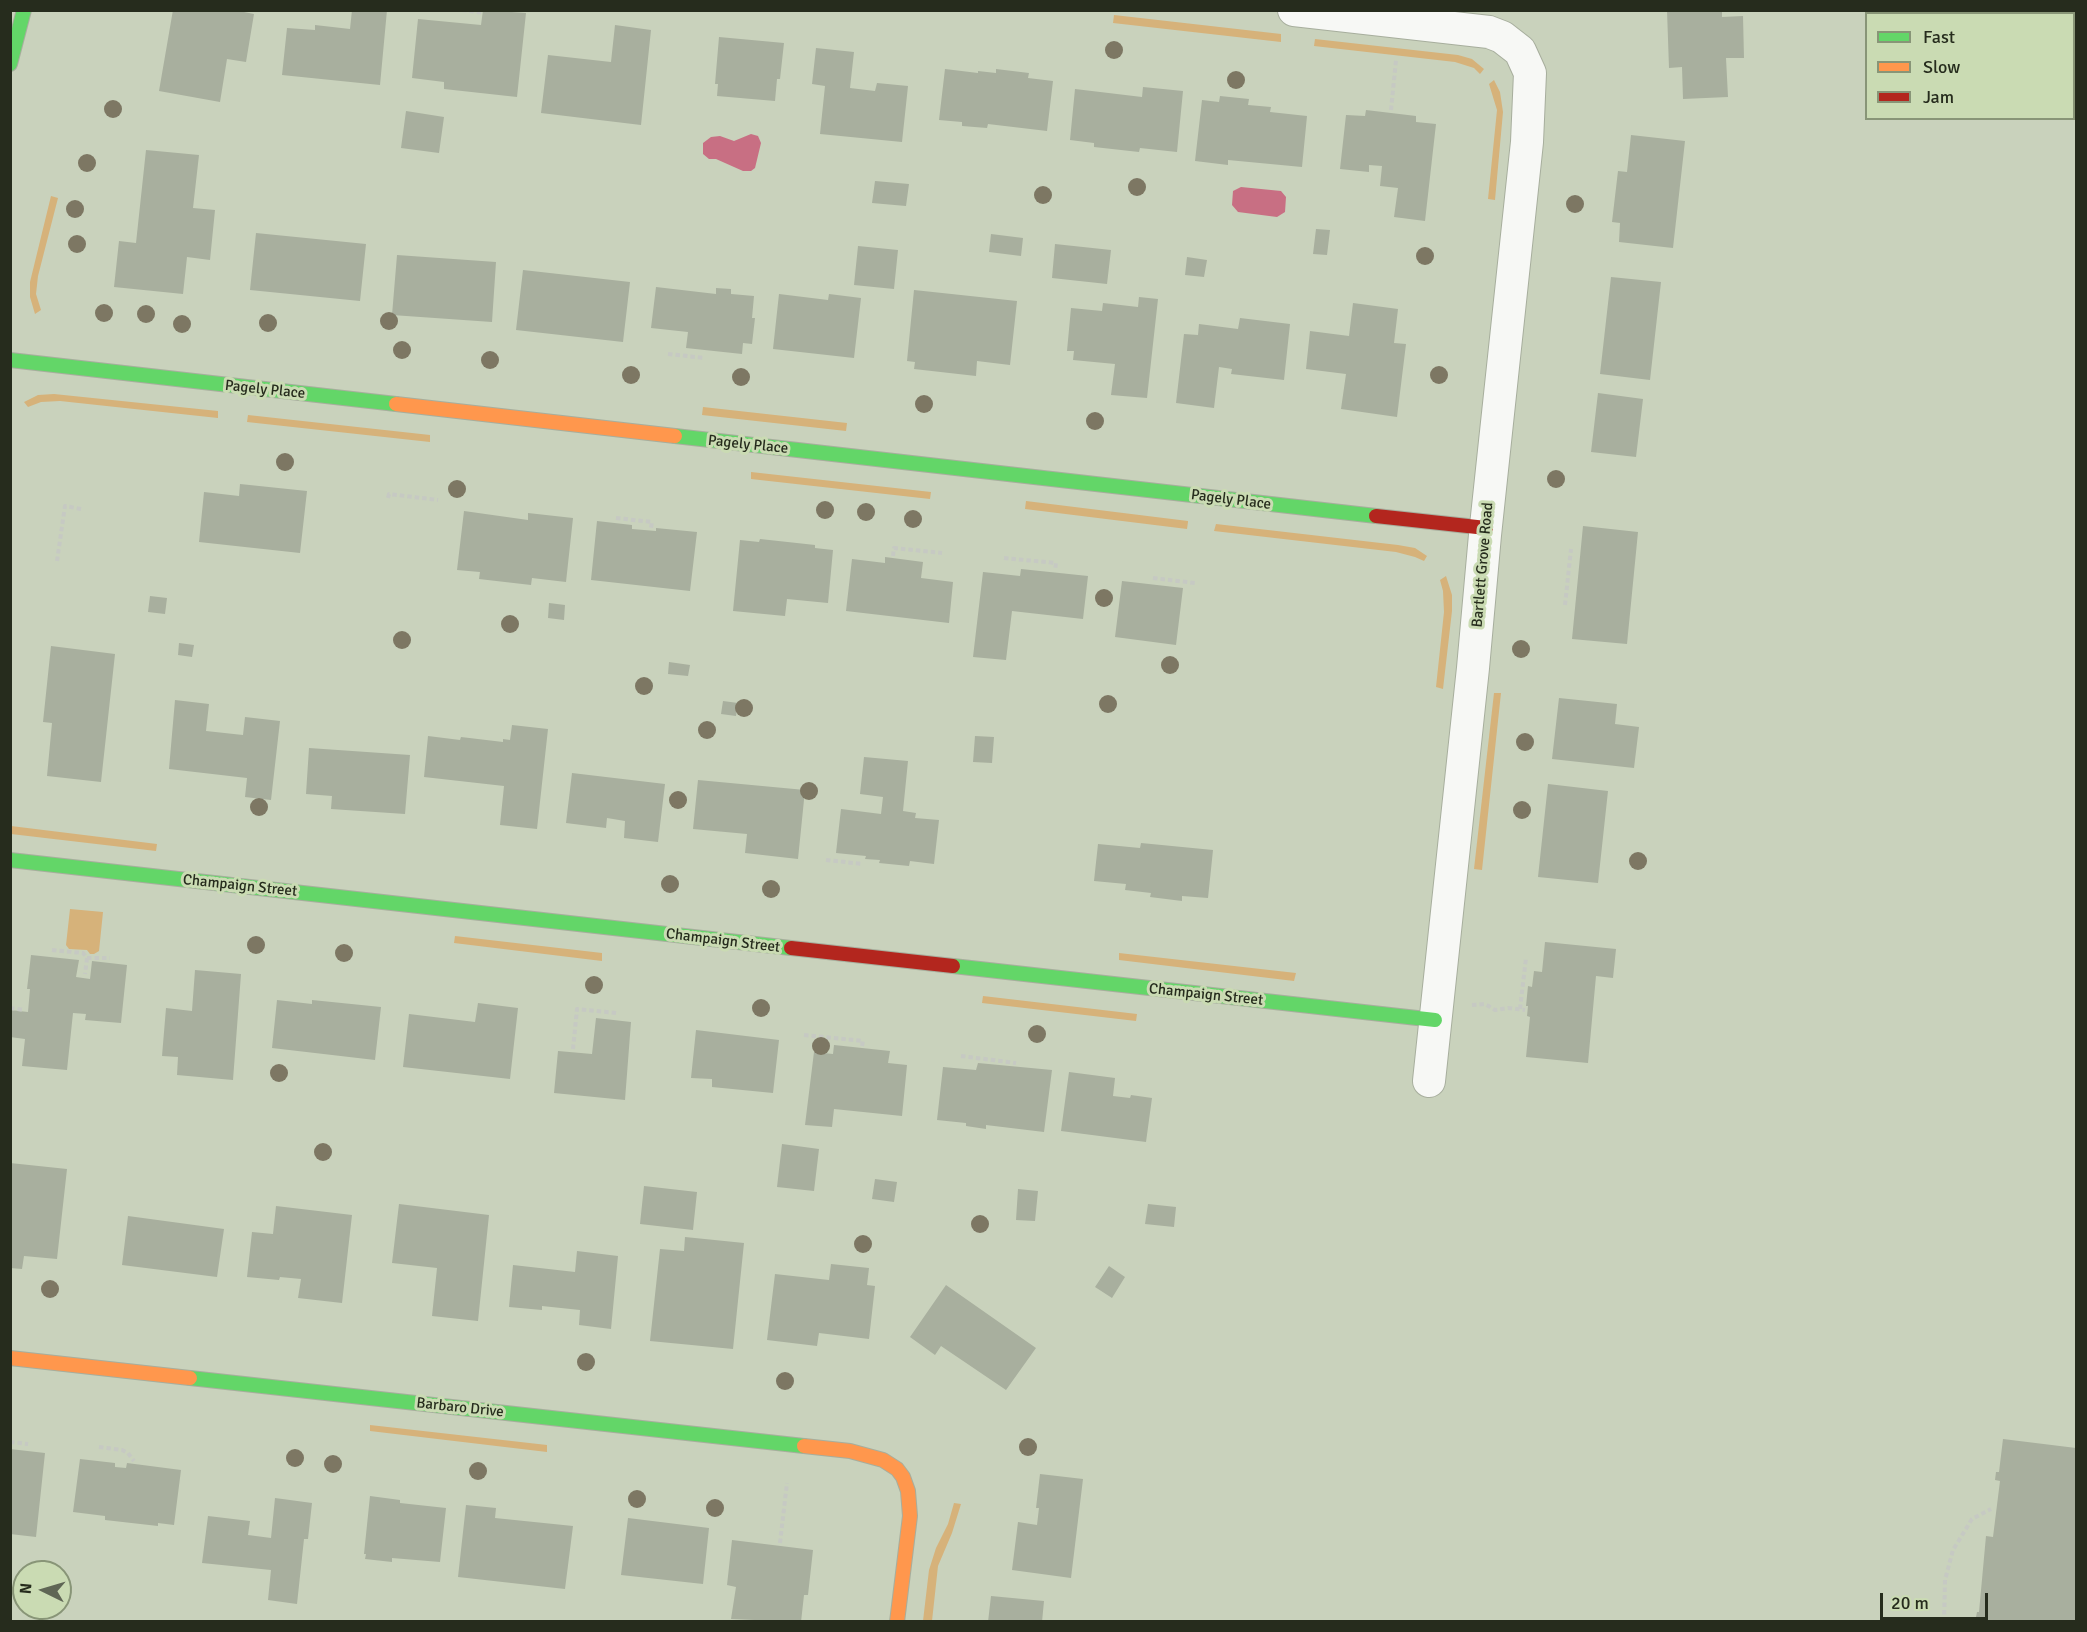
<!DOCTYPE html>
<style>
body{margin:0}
#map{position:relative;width:2087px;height:1632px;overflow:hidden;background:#c9d2bc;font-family:Signika,sans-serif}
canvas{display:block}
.frame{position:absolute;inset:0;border:12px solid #262c1d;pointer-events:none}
.legend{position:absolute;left:1865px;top:12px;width:210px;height:108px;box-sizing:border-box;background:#cadbb3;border:2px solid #889577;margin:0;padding:8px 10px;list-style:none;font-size:18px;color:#262c1d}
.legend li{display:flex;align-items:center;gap:12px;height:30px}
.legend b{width:30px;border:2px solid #889577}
.north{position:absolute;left:12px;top:1560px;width:60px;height:60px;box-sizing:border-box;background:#cadbb3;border:2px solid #889577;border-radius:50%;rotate:275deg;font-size:16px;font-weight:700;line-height:24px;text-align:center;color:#262c1d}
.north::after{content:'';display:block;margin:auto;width:21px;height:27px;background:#5f6655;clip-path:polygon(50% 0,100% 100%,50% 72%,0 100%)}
.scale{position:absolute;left:1880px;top:1593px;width:108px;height:27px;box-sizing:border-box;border:3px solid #262c1d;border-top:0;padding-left:8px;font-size:18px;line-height:21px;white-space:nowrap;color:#262c1d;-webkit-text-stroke:4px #cadbb3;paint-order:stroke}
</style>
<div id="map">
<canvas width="2087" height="1632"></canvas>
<div class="frame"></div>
<ul class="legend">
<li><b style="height:8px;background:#63d668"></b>Fast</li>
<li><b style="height:8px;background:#ff974d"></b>Slow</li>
<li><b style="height:8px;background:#b3261e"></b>Jam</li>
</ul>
<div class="north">N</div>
<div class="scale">20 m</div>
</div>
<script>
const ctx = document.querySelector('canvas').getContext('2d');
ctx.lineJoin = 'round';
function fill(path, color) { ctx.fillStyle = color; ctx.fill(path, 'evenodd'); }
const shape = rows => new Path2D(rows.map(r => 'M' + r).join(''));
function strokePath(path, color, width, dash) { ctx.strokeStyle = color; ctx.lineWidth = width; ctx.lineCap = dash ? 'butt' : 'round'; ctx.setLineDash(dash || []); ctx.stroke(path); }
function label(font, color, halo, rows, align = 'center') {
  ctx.font = font + ' Signika,sans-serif'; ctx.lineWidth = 6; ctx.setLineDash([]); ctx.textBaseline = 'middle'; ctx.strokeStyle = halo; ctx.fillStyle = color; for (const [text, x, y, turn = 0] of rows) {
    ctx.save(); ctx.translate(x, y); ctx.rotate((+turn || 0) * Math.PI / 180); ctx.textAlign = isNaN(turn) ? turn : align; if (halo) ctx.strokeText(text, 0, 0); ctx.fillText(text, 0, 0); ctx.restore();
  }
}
fill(shape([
 [1114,15,1281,34,1281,42,1113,23],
 [1315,39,1458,55,1472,59,1484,69,1480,74,1474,68,1455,62,1314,46],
 [1494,80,1500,92,1503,112,1495,200,1488,199,1497,110,1489,84],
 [51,196,58,198,38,276,36,294,41,310,35,314,30,297,30,282],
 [54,394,218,411,218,418,60,401,41,402,28,407,24,402,38,395],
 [703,407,847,423,846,431,702,415],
 [248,415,430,435,430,442,247,422],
 [751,472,931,492,930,499,751,479],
 [1026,501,1188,521,1188,522,1187,529,1025,509],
 [1216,524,1398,545,1415,548,1427,556,1424,561,1415,557,1396,552,1214,531],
 [1446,576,1452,595,1452,611,1443,689,1436,687,1444,612,1443,591,1440,580],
 [1494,693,1501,693,1482,870,1474,869],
 [11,826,157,844,156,851,11,834],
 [70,909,103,912,99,951,94,954,90,954,87,950,69,949,66,945],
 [455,936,602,953,602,961,454,943],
 [1119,953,1296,973,1294,981,1119,960],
 [983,996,1137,1014,1136,1021,982,1003],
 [370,1425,547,1445,547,1452,370,1431],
 [954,1503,961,1504,952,1533,938,1566,932,1621,923,1621,929,1570,936,1548,948,1524]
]), '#d6b27a');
fill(shape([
 [751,134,758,136,761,143,755,168,751,171,743,171,716,159,709,159,703,154,703,143,711,137,720,136,734,141],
 [1241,187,1281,191,1286,197,1285,212,1277,217,1238,212,1232,205,1233,191]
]), '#c86f83');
fill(shape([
 [173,10,234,10,254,14,246,62,227,59,220,102,159,91],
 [352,10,387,10,380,85,282,75,287,28,315,30,315,25,350,29],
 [483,10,526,13,517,97,444,89,444,82,412,78,418,19,481,25],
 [1667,10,1722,10,1722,17,1743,16,1744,58,1726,58,1728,97,1683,99,1682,67,1669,68],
 [615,25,651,30,641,125,541,113,548,55,611,62],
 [719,37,784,43,780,79,777,79,775,101,717,96,718,84,715,84],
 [816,48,854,52,850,88,875,91,877,83,908,86,902,142,820,134,825,86,812,84],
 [945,69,978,73,978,71,996,73,996,69,1029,73,1028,78,1053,81,1047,131,988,124,987,128,962,126,962,122,939,120],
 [1143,87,1183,91,1177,152,1140,148,1139,152,1094,147,1094,143,1070,140,1075,89,1142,97],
 [1220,96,1249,99,1248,105,1271,107,1270,112,1307,116,1302,167,1228,160,1228,165,1195,161,1202,100,1219,102],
 [1366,110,1416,116,1416,122,1436,124,1425,221,1394,217,1398,188,1380,186,1382,166,1369,165,1369,172,1340,169,1346,115,1365,116],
 [406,111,444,117,439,153,401,148],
 [1631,135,1685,141,1673,248,1619,242,1620,223,1612,222,1618,171,1627,172],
 [146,150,199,155,193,208,215,210,210,260,187,257,183,294,114,287,119,241,136,243],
 [875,181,909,184,906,206,872,203],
 [1316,229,1330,230,1327,255,1313,254],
 [256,233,366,244,360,301,250,290],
 [991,234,1023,238,1021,256,989,252],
 [1055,244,1111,250,1107,284,1052,278],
 [858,246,898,250,894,289,854,285],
 [397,255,496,262,492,322,392,315],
 [1187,257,1207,260,1204,277,1185,275],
 [523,270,630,282,623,342,516,330],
 [1611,277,1661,282,1650,380,1600,374],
 [656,287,716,294,716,288,731,289,731,294,754,296,752,318,755,318,752,344,743,343,742,354,686,348,688,332,651,328],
 [914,290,1017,301,1010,365,977,361,976,376,914,369,915,362,907,361],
 [779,294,828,300,829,294,861,298,854,358,773,349],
 [1139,297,1158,299,1147,398,1111,395,1115,364,1073,360,1074,351,1067,351,1071,308,1102,311,1103,303,1138,307],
 [1353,303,1398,309,1394,343,1406,344,1397,417,1341,409,1346,374,1306,369,1310,331,1349,336],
 [1240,318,1290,324,1284,380,1231,374,1232,369,1219,367,1214,408,1176,403,1184,334,1198,335,1199,324,1238,329],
 [1598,393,1643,399,1636,457,1591,452],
 [240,484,307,491,300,553,199,542,204,492,239,496],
 [464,511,528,520,528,513,573,518,566,582,532,578,531,585,479,579,480,572,457,570],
 [597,521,632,525,632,529,656,531,656,528,697,532,690,591,591,580],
 [1583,526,1638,532,1627,644,1572,639],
 [760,539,815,545,815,548,833,550,828,603,787,599,785,616,733,611,740,540,759,542],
 [885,557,923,562,921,578,953,582,949,623,846,611,852,559,885,563],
 [1021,569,1088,576,1083,619,1012,611,1006,660,973,657,983,572,1020,576],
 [1122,581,1183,588,1176,645,1115,637],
 [150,596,167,598,165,614,148,612],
 [549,603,565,605,564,620,548,618],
 [179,643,194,645,192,657,178,655],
 [51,646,115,654,101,782,47,776,52,723,43,722],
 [669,662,690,665,688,676,668,674],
 [1559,698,1617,704,1615,724,1639,727,1634,768,1552,759],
 [175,700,209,704,206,731,243,735,245,717,280,721,271,800,245,797,247,778,169,769],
 [723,701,738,703,736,716,721,714],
 [512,725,548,729,537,829,500,825,504,786,424,777,428,736,460,740,461,737,503,742,503,739,510,740],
 [975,736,994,737,992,763,973,762],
 [309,748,410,755,405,814,331,809,332,796,306,794],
 [864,757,908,761,903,811,916,813,915,818,939,820,934,864,910,861,909,866,879,863,880,860,865,859,866,856,836,853,841,809,881,814,883,797,860,794],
 [572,773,665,784,658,842,624,838,625,821,607,818,606,828,566,823],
 [698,780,805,790,798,859,745,853,747,834,693,829],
 [1548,784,1608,791,1598,883,1538,877],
 [1141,843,1213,850,1208,898,1182,896,1182,901,1150,897,1151,893,1125,890,1126,884,1094,881,1098,844,1140,848],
 [1545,942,1616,949,1613,978,1596,976,1588,1063,1526,1057,1530,1017,1527,1016,1528,1006,1526,1006,1528,986,1532,987,1534,971,1542,972],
 [31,955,79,960,76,977,90,979,92,961,127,965,121,1023,85,1020,86,1014,73,1013,67,1070,22,1066,25,1039,10,1037,10,1010,28,1012,30,989,27,989],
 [195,970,241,974,233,1080,177,1075,178,1057,162,1056,166,1008,192,1011],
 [277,1000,312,1004,312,1000,381,1007,375,1060,272,1048],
 [478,1003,518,1008,510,1079,403,1067,409,1014,475,1022],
 [596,1018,631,1022,625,1100,554,1093,558,1051,592,1054],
 [696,1030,779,1040,773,1093,712,1087,712,1079,691,1078],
 [834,1045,890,1051,888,1063,907,1065,902,1116,834,1109,832,1127,805,1125,814,1052,833,1054],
 [978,1063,1052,1070,1044,1132,986,1125,986,1129,966,1126,966,1123,937,1120,943,1067,976,1070],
 [1069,1072,1115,1078,1113,1096,1130,1098,1131,1095,1152,1098,1146,1142,1061,1131],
 [782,1144,819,1149,814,1191,777,1187],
 [10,1163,67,1169,57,1259,24,1256,22,1269,10,1268],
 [875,1179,897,1182,894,1202,872,1199],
 [644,1186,697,1192,693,1230,640,1224],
 [1018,1189,1038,1191,1035,1221,1016,1220],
 [399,1204,489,1215,478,1321,432,1316,437,1268,392,1263],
 [1148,1204,1176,1207,1174,1227,1145,1224],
 [276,1206,352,1215,342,1303,298,1298,301,1279,280,1277,279,1280,247,1277,252,1232,273,1234],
 [128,1216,224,1229,217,1277,122,1265],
 [685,1237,744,1243,733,1349,650,1341,660,1249,684,1251],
 [577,1251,618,1256,611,1329,579,1325,580,1310,542,1306,542,1310,509,1307,513,1265,575,1272],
 [831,1264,869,1268,867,1285,875,1286,869,1339,819,1333,817,1346,767,1340,775,1274,829,1280],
 [1109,1266,1125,1277,1112,1298,1095,1287],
 [946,1285,1036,1348,1006,1390,941,1346,935,1355,910,1337],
 [2003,1439,2076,1448,2076,1622,1975,1622,1977,1612,1979,1612,1986,1536,1993,1537,2000,1481,1995,1480,1996,1472,1999,1472],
 [10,1449,45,1453,36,1537,10,1534],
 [80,1459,115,1463,115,1467,126,1468,127,1463,181,1470,174,1525,158,1523,158,1526,105,1520,105,1516,73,1512],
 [1040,1474,1083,1479,1071,1578,1012,1570,1018,1522,1037,1525,1039,1508,1036,1508],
 [370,1496,400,1500,400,1503,446,1508,440,1562,392,1558,392,1562,365,1559,366,1554,364,1554],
 [275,1498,312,1503,308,1539,304,1539,297,1604,268,1600,271,1570,202,1563,208,1516,250,1521,248,1535,271,1538],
 [466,1505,496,1508,495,1518,573,1526,565,1589,458,1577],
 [628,1518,709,1528,703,1584,621,1575],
 [732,1540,813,1550,808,1595,804,1595,801,1622,731,1619,736,1587,727,1585],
 [991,1596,1044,1601,1042,1622,988,1622]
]), '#a8af9e');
const street = shape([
 [1294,10,1489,32,1502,37,1520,51,1530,73,1527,142,1485,535,1473,668,1429,1081]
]);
const fast = shape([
 [10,64,24,10],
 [10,360,396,404],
 [675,436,1376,516],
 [10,860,791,948],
 [953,966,1435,1020],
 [190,1378,804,1446]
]);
const slow = shape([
 [396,404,675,436],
 [10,1358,190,1378],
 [804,1446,850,1451,883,1460,897,1469,903,1477,908,1491,910,1516,897,1622]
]);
const jam = shape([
 [1376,516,1486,528],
 [791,948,953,966]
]);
strokePath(street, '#a7ae9d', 34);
strokePath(fast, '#a7ae9d', 16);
strokePath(slow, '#a7ae9d', 16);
strokePath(jam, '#a7ae9d', 16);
strokePath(shape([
 [462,10,484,13],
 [1391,110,1396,60],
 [668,354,705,358],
 [388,498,389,494,438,500],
 [616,518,652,522,651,528],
 [893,556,894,548,942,553],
 [1004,558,1056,563,1055,570],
 [57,561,65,506,81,509],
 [1153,578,1195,583],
 [1565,605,1571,549],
 [826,860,863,864],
 [52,950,83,953,87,958,85,974],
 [87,958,110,958],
 [1472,1005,1485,1004,1495,1010,1508,1008,1525,1010],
 [10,1008,24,1010],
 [1520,1009,1526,958],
 [804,1035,863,1041,862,1046],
 [573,1049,577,1009,616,1013],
 [961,1056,1016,1063],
 [10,1442,28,1444],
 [99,1447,122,1450,128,1453,134,1461],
 [780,1543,787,1483],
 [1944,1622,1945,1580,1953,1550,1972,1519,1991,1509]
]), '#c6c9c3', 4, [4.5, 3]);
strokePath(street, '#f7f8f5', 32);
strokePath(fast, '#63d668', 14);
strokePath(slow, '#ff974d', 14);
strokePath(jam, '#b3261e', 14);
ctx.fillStyle = '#7d7763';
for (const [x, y] of [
 [1114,50],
 [1236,80],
 [113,109],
 [87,163],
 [1137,187],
 [1043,195],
 [1575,204],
 [75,209],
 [77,244],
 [1425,256],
 [104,313],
 [146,314],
 [389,321],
 [268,323],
 [182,324],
 [402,350],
 [490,360],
 [631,375],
 [1439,375],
 [741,377],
 [924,404],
 [1095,421],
 [285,462],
 [1556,479],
 [457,489],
 [825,510],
 [866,512],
 [913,519],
 [1104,598],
 [510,624],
 [402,640],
 [1521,649],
 [1170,665],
 [644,686],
 [1108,704],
 [744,708],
 [707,730],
 [1525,742],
 [809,791],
 [678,800],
 [259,807],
 [1522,810],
 [1638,861],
 [670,884],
 [771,889],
 [256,945],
 [344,953],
 [594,985],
 [761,1008],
 [1037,1034],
 [821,1046],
 [279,1073],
 [323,1152],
 [980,1224],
 [863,1244],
 [50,1289],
 [586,1362],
 [785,1381],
 [1028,1447],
 [295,1458],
 [333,1464],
 [478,1471],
 [637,1499],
 [715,1508]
]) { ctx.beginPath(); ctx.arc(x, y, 9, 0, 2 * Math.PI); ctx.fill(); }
label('15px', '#262c1d', '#cadbb3', [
 ["Pagely Place",265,390,6],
 ["Pagely Place",748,445,6],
 ["Pagely Place",1231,500,7],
 ["Bartlett Grove Road",1483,565,-85],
 ["Champaign Street",240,886,6],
 ["Champaign Street",723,941,7],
 ["Champaign Street",1206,995,6],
 ["Barbaro Drive",460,1408,6]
]);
</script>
